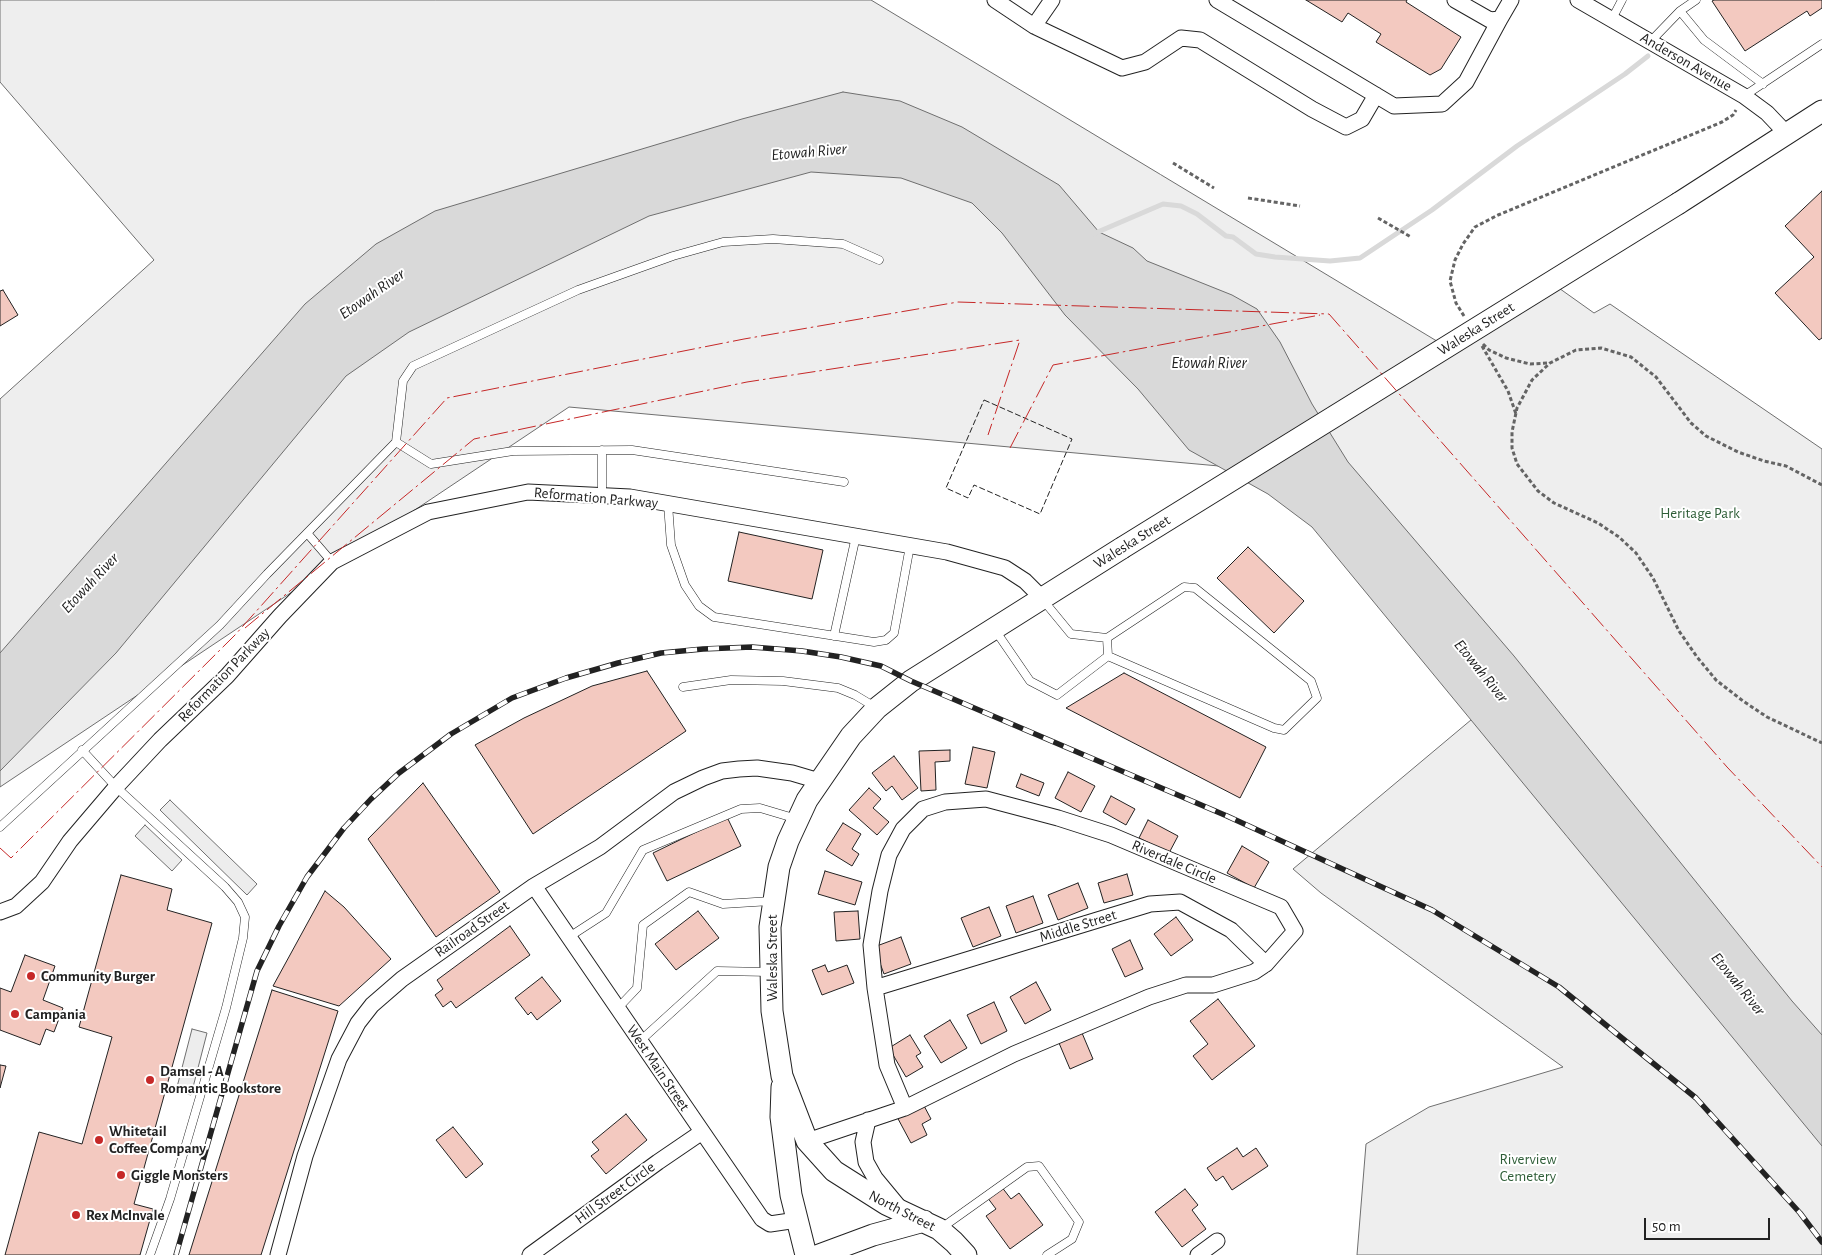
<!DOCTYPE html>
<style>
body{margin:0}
#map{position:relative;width:1822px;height:1255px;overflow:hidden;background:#fff;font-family:"Alegreya Sans",sans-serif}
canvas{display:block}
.scale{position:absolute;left:1644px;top:1218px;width:126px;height:22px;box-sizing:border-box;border:2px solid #222;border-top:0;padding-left:6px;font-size:15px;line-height:18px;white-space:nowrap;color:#222;-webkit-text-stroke:4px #fff;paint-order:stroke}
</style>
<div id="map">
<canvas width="1822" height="1255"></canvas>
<div class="scale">50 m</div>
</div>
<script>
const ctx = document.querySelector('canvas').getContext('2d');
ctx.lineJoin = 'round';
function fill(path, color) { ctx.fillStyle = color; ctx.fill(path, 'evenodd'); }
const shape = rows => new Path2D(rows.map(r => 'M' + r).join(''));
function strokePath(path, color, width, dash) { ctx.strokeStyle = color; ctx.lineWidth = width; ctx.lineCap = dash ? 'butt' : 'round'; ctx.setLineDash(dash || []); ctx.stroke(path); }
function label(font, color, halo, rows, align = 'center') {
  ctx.font = font + ' "Alegreya Sans",sans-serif'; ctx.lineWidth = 4; ctx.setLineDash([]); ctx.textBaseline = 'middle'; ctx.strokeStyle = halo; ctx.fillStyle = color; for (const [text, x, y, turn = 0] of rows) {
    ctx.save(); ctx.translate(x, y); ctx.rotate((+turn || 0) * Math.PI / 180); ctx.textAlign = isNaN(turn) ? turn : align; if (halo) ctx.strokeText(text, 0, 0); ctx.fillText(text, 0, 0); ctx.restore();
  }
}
const green = shape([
 [0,0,871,0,1450,349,1556,286,1594,313,1610,304,1822,449,1822,1255,1357,1255,1366,1144,1429,1107,1563,1067,1321,893,1293,869,1496,699,1252,469,569,407,0,787,0,399,154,260,0,82,0,0]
]);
fill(green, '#eee');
strokePath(green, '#6f6f6f', 1);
const parking = shape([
 [170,800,257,884,247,895,160,810,170,800],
 [145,825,182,860,172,871,135,836,145,825],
 [192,1029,207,1033,191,1095,176,1091,192,1029]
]);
fill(parking, '#ededed');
strokePath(parking, '#6f6f6f', 1);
const water = shape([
 [843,92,900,101,962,127,1059,185,1099,232,1133,248,1147,261,1232,295,1257,309,1280,342,1312,404,1348,462,1514,656,1792,1001,1822,1035,1822,1146,1312,527,1268,494,1189,450,1138,389,1065,315,1002,233,972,203,901,178,811,172,649,216,409,332,346,376,116,653,0,771,0,653,305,304,376,244,435,211,742,119,843,92]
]);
fill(water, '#d9d9d9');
strokePath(water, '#6f6f6f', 1);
strokePath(shape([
 [1093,234,1163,204,1181,206,1197,214,1226,236,1233,237,1256,254,1275,257,1330,261,1360,258,1432,210,1517,146,1625,74,1648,56]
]), '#d9d9d9', 5);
const building = shape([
 [1306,0,1407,0,1406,2,1461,37,1441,69,1430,75,1376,42,1381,34,1348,13,1342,22,1306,0],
 [1714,0,1822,0,1822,8,1810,16,1807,11,1745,51,1712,1,1714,0],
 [1822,191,1822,338,1819,340,1775,293,1814,257,1785,226,1822,191],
 [3,290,18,315,0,326,0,291,3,290],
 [739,532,823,550,812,599,728,581,739,532],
 [1248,547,1304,601,1274,633,1217,578,1248,547],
 [647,671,686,731,533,834,475,745,524,718,592,686,647,671],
 [1124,673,1266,747,1240,798,1066,708,1124,673],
 [973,747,995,752,987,788,965,784,973,747],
 [950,750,950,761,935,762,936,790,921,791,919,751,950,750],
 [894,756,918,788,902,800,892,786,886,791,872,773,894,756],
 [1068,772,1095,786,1081,812,1055,798,1068,772],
 [1021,774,1044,783,1039,796,1016,787,1021,774],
 [423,783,500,892,436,937,368,839,423,783],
 [869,788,881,799,873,808,889,822,877,835,849,810,869,788],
 [1111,796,1135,809,1126,825,1103,812,1111,796],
 [727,817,741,846,667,881,653,853,727,817],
 [1148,820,1178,836,1169,853,1139,838,1148,820],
 [843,823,861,834,852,849,859,854,852,866,826,850,843,823],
 [1242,846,1269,862,1254,888,1227,873,1242,846],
 [825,871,862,882,855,905,818,894,825,871],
 [1127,874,1133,895,1104,903,1098,883,1127,874],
 [121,875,172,889,167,910,212,923,134,1204,153,1209,140,1255,5,1255,39,1132,82,1144,112,1037,79,1027,121,875],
 [1078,883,1088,908,1058,920,1048,895,1078,883],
 [325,891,344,907,391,959,339,1006,273,986,325,891],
 [1033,896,1043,923,1016,933,1006,906,1033,896],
 [989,907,1001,936,973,947,961,918,989,907],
 [698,911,719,938,676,970,655,944,698,911],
 [858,911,860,939,836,941,834,912,858,911],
 [1176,917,1193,940,1171,956,1154,934,1176,917],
 [510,926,530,955,456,1008,451,1001,443,1007,435,995,443,989,437,980,510,926],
 [901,937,911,964,884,974,874,947,901,937],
 [1130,940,1143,969,1125,977,1112,949,1130,940],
 [25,955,55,966,43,1000,63,1008,54,1032,46,1029,40,1045,0,1030,0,988,11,992,25,955],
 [825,965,828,972,847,965,854,983,822,995,812,970,825,965],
 [542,977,561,1001,537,1020,531,1012,528,1015,515,998,542,977],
 [1036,982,1051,1010,1025,1024,1010,997,1036,982],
 [272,990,338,1011,261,1255,189,1255,272,990],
 [1218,999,1255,1046,1212,1080,1193,1056,1208,1044,1190,1021,1218,999],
 [994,1002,1007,1031,981,1044,967,1015,994,1002],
 [950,1020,967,1048,941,1063,924,1036,950,1020],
 [1082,1033,1093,1059,1070,1069,1059,1043,1082,1033],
 [910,1035,921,1053,916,1056,923,1067,906,1077,889,1048,910,1035],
 [0,1065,6,1066,0,1088,0,1065],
 [922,1102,931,1119,922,1124,927,1135,911,1143,896,1115,922,1102],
 [626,1114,647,1140,606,1174,591,1156,599,1150,592,1142,626,1114],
 [453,1127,483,1164,466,1178,436,1140,453,1127],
 [1237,1148,1243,1157,1256,1148,1268,1166,1232,1190,1223,1176,1216,1181,1207,1168,1237,1148],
 [1001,1186,1011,1199,1019,1193,1043,1225,1010,1249,986,1216,996,1209,987,1197,1001,1186],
 [1185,1189,1198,1205,1192,1210,1206,1229,1182,1247,1155,1212,1185,1189]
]);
fill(building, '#f3c9c0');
strokePath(building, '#222', 1);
const lane = shape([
 [1680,11,1704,40,1763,84],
 [1612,19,1622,0],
 [1651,41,1680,11,1696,0],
 [1744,96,1822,44],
 [396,442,403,381,413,366,578,290,673,256,723,242,773,239,843,244,879,260],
 [602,496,602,450],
 [668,504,671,545,685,585,699,606,714,617,874,642,886,640,894,633,910,546],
 [307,533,332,562],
 [995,630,1030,681,1057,695,1108,656,1274,728,1284,730,1317,698,1311,681,1195,588,1184,587,1107,638,1071,634,1043,600],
 [834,636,856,536],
 [1107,638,1108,656],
 [683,687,731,680,783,681,838,688,855,695,875,707],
 [82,750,116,787,225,887,238,902,245,917,243,938,226,1008,170,1199,150,1255],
 [0,827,220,625,267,574,396,442,431,464,513,451,632,450,844,482],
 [569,937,606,913,643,850,741,809,760,808,797,819],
 [618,1008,637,988,643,925,689,892,723,904,771,901],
 [640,1041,717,971,770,972],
 [940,1229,1027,1167,1039,1166,1079,1222,1072,1239,1047,1255]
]);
const street = shape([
 [995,0,1034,26,1122,68,1145,62,1181,38,1200,40,1312,109,1346,127,1362,119,1376,95],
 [1217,0,1394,106,1442,104,1466,82,1500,19],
 [1455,0,1490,20,1500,19,1511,0],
 [1578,0,1744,96,1767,113,1786,133],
 [1034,26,1052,0],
 [534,886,762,1219,770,1224,797,1220],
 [0,912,16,906,42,882,70,841,116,787,160,740,227,676,280,616,332,562,428,512,528,492,630,497,947,552,1005,568,1025,581,1042,598],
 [875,988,1150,904,1180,902,1231,930,1266,964],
 [868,1120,863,1142,866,1162,875,1178,899,1207],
 [807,1141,905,1108,1014,1054,1149,997,1186,985,1213,985,1254,972,1266,964,1295,931,1281,907,1111,835,1058,818,986,799,945,802,923,809,903,829,889,855,880,891,871,945,875,988,887,1065,905,1108],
 [278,1255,305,1156,339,1059,358,1023,372,1005,402,979,534,886,600,847,674,792,703,778,722,771,739,769,757,768,792,773,819,781],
 [530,1255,658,1162,702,1132],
 [1198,1255,1217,1241]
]);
const secondary = shape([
 [1679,203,1822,111],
 [782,1087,781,1117,791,1195,806,1255],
 [819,1255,873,1235,924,1221],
 [966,1255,954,1242,939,1229,886,1204,834,1171,807,1141,782,1076,772,1011,770,927,779,867,788,841,807,800,851,736,877,708,911,681,1122,548]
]);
strokePath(lane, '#222', 9);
strokePath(street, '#222', 17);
strokePath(secondary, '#222', 23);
strokePath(shape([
 [1173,163,1214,188],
 [1248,198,1300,206],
 [1378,218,1411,237],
 [1464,316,1456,303,1450,281,1455,260,1463,244,1475,227,1498,215,1722,122,1733,115,1736,110],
 [1483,344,1489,350,1506,358,1530,364,1549,363],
 [1482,346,1508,391,1516,414],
 [1822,485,1786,466,1764,461,1738,452,1706,436,1691,423,1656,377,1631,357,1601,348,1576,350,1550,363,1532,380,1517,408,1512,432,1512,448,1517,464,1538,491,1554,503,1598,523,1619,537,1636,553,1653,578,1679,631,1697,657,1716,680,1743,701,1767,717,1822,743],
 [68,973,71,981]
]), '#646464', 3, [4, 2.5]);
strokePath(lane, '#fff', 8);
strokePath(street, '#fff', 15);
strokePath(secondary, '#fff', 21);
const rail = shape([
 [176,1255,257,971,279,926,307,877,344,828,371,799,399,773,451,734,512,698,566,678,618,663,661,653,703,649,752,647,802,651,841,657,881,666,911,681,1227,816,1432,910,1559,987,1696,1098,1800,1213,1822,1242]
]);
strokePath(rail, '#222', 5.5);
strokePath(rail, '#fff', 4, [11]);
const secondaryBridge = shape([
 [1122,548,1679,203]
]);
strokePath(secondaryBridge, '#222', 23, []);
strokePath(secondaryBridge, '#fff', 21);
strokePath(shape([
 [984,400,1072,439,1040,514,974,485,968,498,946,488,984,400]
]), '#222', 1, [6, 2.5]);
strokePath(shape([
 [1010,448,1053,365,1320,315],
 [245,628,474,439,747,382,1020,340,988,435],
 [0,848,11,858,235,635,447,398,744,339,958,302,1329,314,1727,767,1822,867]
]), '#c62828', 1, [18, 4, 2.5, 4]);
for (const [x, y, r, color] of [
 [31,976,5,"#c62828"],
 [15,1014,5,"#c62828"],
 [150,1080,5,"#c62828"],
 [99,1140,5,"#c62828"],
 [121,1175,5,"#c62828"],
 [76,1215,5,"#c62828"]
]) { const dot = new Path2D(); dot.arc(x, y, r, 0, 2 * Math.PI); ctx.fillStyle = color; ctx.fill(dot); strokePath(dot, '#fff', 2); }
label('15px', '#222', '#fff', [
 ["Anderson Avenue",1686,62,30],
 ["Waleska Street",1476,329,-32],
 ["Reformation Parkway",596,498,5],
 ["Waleska Street",1132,542,-32],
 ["Reformation Parkway",224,675,-46],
 ["Riverdale Circle",1174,862,23],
 ["Middle Street",1078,926,-17],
 ["Railroad Street",472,929,-35],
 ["Waleska Street",772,958,-90],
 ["West Main Street",658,1068,56],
 ["Hill Street Circle",615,1193,-36],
 ["North Street",902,1211,27]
]);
label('15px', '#2f5e38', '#fff', [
 ["Heritage Park",1700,513],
 ["Riverview",1528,1159],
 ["Cemetery",1528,1176]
]);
label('bold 15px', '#222', '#fff', [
 ["Community Burger",41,976],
 ["Campania",25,1014],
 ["Damsel - A",160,1071],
 ["Romantic Bookstore",160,1088],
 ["Whitetail",109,1131],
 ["Coffee Company",109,1148],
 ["Giggle Monsters",131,1175],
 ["Rex McInvale",86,1215]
], 'left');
label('italic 16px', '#222', '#fff', [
 ["Etowah River",809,152,-5],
 ["Etowah River",372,294,-35],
 ["Etowah River",1209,363],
 ["Etowah River",90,583,-47],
 ["Etowah River",1481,671,51],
 ["Etowah River",1738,984,51]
]);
</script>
